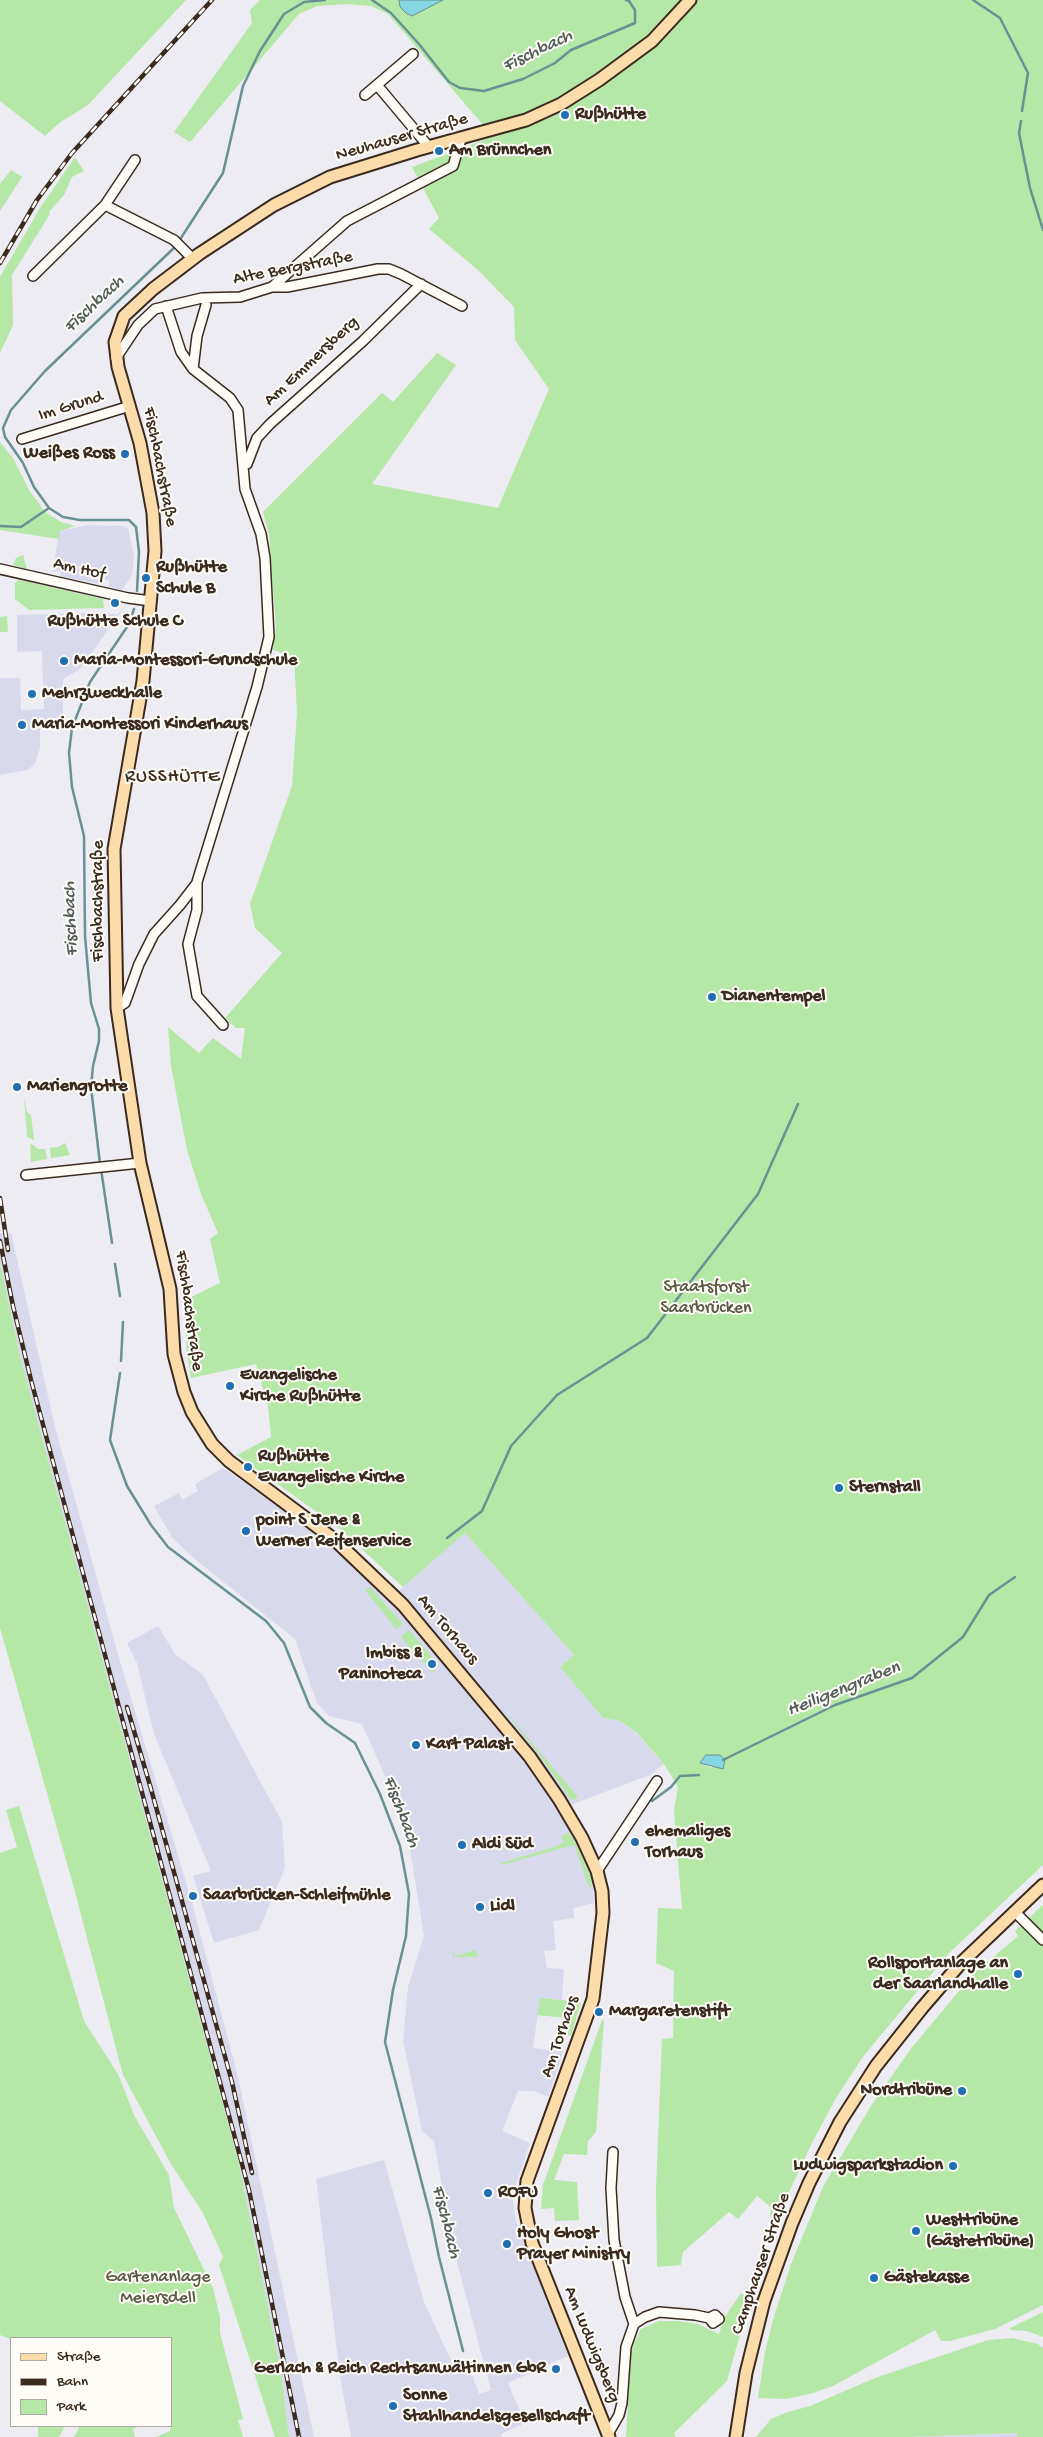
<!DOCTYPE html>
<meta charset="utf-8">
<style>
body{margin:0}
#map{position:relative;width:1043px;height:2437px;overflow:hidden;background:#ececf2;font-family:"Gochi Hand",sans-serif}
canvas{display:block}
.legend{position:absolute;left:10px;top:2337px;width:162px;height:90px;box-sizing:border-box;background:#fdfcf7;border:1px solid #afa8a0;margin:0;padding:6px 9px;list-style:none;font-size:15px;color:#3b2a1e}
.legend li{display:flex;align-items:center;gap:10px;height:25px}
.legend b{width:25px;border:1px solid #afa8a0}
</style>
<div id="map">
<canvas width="1043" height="2437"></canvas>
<ul class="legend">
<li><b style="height:6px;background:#fddcac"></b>Straße</li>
<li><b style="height:6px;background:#3b2a1e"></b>Bahn</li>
<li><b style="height:14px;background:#b5e7a7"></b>Park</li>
</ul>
</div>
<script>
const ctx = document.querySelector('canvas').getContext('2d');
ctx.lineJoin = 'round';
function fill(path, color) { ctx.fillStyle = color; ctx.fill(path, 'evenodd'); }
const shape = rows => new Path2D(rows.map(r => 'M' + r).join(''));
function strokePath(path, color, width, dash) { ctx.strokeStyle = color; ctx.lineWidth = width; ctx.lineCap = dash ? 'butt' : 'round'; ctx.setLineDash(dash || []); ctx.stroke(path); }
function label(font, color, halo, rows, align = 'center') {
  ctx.font = font + ' "Gochi Hand",sans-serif'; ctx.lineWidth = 4; ctx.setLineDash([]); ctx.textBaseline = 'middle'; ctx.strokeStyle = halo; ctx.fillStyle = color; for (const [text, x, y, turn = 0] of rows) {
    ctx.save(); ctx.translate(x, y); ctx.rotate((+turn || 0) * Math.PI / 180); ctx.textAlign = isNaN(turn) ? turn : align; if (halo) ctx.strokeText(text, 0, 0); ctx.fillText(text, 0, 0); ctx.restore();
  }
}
fill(shape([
 [88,525,122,526,128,528,134,555,132,575,122,590,109,587,109,581,106,580,102,579,100,584,61,577,60,571,53,572,59,531],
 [126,605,79,670,63,679,63,721,45,721,45,729,40,729,40,748,35,763,28,770,0,775,0,678,20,678,21,710,44,709,42,651,17,652,17,615,106,612,117,615],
 [0,1233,11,1233,55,1427,117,1651,191,1899,238,2077,314,2437,289,2437,281,2372,239,2164,21,1360,0,1263],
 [223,1468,303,1523,359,1569,387,1601,465,1533,574,1655,560,1667,603,1718,620,1721,635,1732,664,1764,650,1775,557,1810,579,1844,592,1878,594,1903,573,1908,574,1918,553,1921,556,1950,544,1951,547,1968,564,1969,562,2000,540,1998,533,2048,563,2052,548,2097,534,2091,518,2091,502,2131,530,2143,512,2195,516,2221,568,2356,508,2383,525,2423,501,2434,502,2437,351,2437,340,2376,316,2179,384,2160,424,2302,454,2367,467,2362,479,2394,491,2390,453,2247,434,2141,422,2131,403,2041,408,1987,424,1936,406,1824,362,1724,329,1716,317,1703,295,1639,191,1556,172,1537,154,1506,179,1493,182,1500,198,1491,195,1484],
 [158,1626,175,1654,203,1675,282,1822,285,1868,259,1930,214,1943,193,1876,211,1871,154,1734,137,1663,127,1643],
 [1017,2433,1017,2437,908,2437]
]), '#d8d9ec');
fill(shape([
 [0,0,186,0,88,105,59,123,45,136,0,101],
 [260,0,1043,0,1043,1865,948,1954,862,2058,836,2098,812,2143,776,2220,770,2217,771,2207,757,2196,738,2219,729,2212,683,2252,681,2265,657,2267,656,2190,662,2039,673,2038,674,1971,656,1963,658,1908,682,1909,674,1810,678,1787,664,1764,636,1732,620,1721,603,1718,560,1667,574,1655,465,1533,403,1587,339,1528,237,1455,271,1437,268,1406,256,1364,191,1378,187,1352,183,1301,220,1283,210,1239,218,1233,201,1194,187,1150,171,1066,168,1027,199,1053,213,1038,241,1059,245,1028,236,1028,225,1018,282,953,255,928,250,904,292,786,297,712,294,657,273,650,276,628,269,534,263,512,382,393,393,402,437,353,456,365,372,484,498,508,549,389,515,340,514,307,479,271,429,229,439,218,412,167,487,139,484,126,388,14,371,6,347,4,317,6,299,14,190,142,174,132,252,23,250,10],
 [706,1755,720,1755,712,1768,700,1763],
 [75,157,84,171,72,177,64,195,49,212,50,214,12,275,13,325,0,353,0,277,40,208],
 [11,170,22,177,0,211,0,184],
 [0,442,13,458,29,490,45,512,61,522,75,526,60,531,59,539,0,530],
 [23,555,27,569,13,565,16,558],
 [19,580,103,599,104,608,29,610,15,599,15,583],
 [7,616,8,632,0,632,0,617],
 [24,1097,27,1112,31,1115,34,1140,27,1137],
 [30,1143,38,1149,45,1149,47,1159,31,1162],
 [65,1143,70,1155,51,1158,50,1148,58,1147],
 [0,1263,21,1360,239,2164,281,2372,289,2437,275,2437,219,2265,223,2257,203,2213,171,2164,123,2075,74,1888,0,1628],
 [370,1587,403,1624,396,1629,365,1590],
 [409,1630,432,1657,427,1662,436,1672,430,1671,420,1657,423,1655,420,1650,414,1654,401,1636],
 [506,1713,506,1712,578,1797,572,1801,537,1752],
 [19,1806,84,2021,118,2074,135,2117,169,2175,174,2208,213,2288,220,2317,220,2333,243,2419,238,2420,243,2437,156,2437,170,2431,171,2426,171,2338,11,2339,0,2335,0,1853,17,1847,6,1810],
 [568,1832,576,1843,591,1878,591,1887,589,1887,574,1845,502,1865,501,1863,554,1847,564,1842,561,1837],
 [1043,1905,1043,2305,995,2329,950,2341,941,2341,935,2330,833,2386,813,2393,786,2399,758,2398,765,2352,773,2320,791,2264,823,2187,872,2104,910,2050,973,1974,1018,1936,1015,1931],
 [453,1950,455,1956,476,1950,478,1957,454,1957,452,1953],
 [540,1998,581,2002,571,2036,567,2035,567,2018,537,2015],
 [602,2020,604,2021,596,2132,588,2141,587,2155,564,2154,554,2180,577,2182,579,2220,555,2221,554,2208,541,2209,543,2185],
 [741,2293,750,2299,727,2381,674,2433,676,2437,626,2437,631,2350,641,2329,659,2321,678,2321,698,2324,719,2334,724,2318],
 [1043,2312,1043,2337,1027,2331,1011,2330,1010,2328],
 [1012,2338,1038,2344,1043,2348,1043,2437,1017,2437,1017,2433,908,2437,756,2437,771,2419,788,2412,810,2406,875,2378,988,2340],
 [38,2426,65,2426,59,2437,38,2437],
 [80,2426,140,2426,133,2429,135,2437,74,2437]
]), '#b5e7a7');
const water = shape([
 [399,0,443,0,412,16,406,13,400,7,399,0],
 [706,1755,720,1755,725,1760,723,1769,700,1763,706,1755]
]);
fill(water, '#86d5e3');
strokePath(water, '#689194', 1);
strokePath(shape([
 [372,0,391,13,419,44,449,82,460,88,484,91,523,79,555,63,571,50,635,23,635,10,629,1,626,0],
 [973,0,1000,18,1028,73,1022,111],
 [1021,121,1019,133,1030,188,1043,230],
 [179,241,223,173,243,86,260,51,284,14,304,2,325,0],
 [0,526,21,527,49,508],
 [137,591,139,552,136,527,129,520,80,520,63,517,49,508,34,487,23,463,5,437,3,428,11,410,45,371,176,246],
 [100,1164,91,1087,93,1066,99,1041,99,1029,91,1003,85,936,84,836,72,787,69,753,72,728,90,682,129,624,134,609],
 [101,1169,112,1243],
 [115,1264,120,1296],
 [121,1361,123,1322],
 [120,1373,110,1440,127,1486,151,1525,168,1547,266,1621,284,1643,310,1707,326,1723,355,1743,380,1794,400,1846,409,1894,406,1936,393,1990,385,2042,431,2218,439,2257,463,2351],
 [447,1538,482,1511,511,1446,557,1395,647,1338,758,1194,798,1104],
 [723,1760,835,1705,912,1678,963,1637,989,1595,1015,1577],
 [652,1801,671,1787,680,1776,699,1775]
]), '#689194', 2.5);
const minor = shape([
 [377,85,429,147],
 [365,95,413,54],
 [105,205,174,240,193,259],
 [33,276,105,205,135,160],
 [272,287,347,221,453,166,461,139],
 [166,306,181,352,193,369,230,398,238,410,245,489,261,534,265,558,269,637,257,687,197,882,197,910,188,944,197,996,223,1025],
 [116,358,138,325,155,309,202,298,240,297,272,287,287,287,378,269,389,269,401,274,462,306],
 [193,369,197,336,206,305],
 [22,439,130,406],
 [247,464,257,438,270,424,363,341,421,284],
 [0,569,128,598,151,601],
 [117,1008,125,1003,139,964,154,934,180,905,197,883],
 [26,1175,140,1163],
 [597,1871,657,1781],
 [1015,1912,1043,1940],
 [613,2152,611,2188,614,2240,625,2297,634,2324],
 [608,2434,619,2415,622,2403,626,2347,634,2324,645,2317,659,2312,695,2315,709,2318,713,2323,719,2319,715,2315,709,2318]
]);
const major = shape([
 [609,2437,532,2243,525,2208,527,2181,593,1999,603,1913,602,1891,597,1871,582,1838,559,1799,530,1757,403,1605,335,1540,229,1461,212,1444,192,1412,184,1392,174,1354,170,1289,140,1163,117,1008,114,849,143,681,155,551,153,513,140,443,118,367,115,342,124,316,153,289,199,254,274,205,330,177,417,150,526,120,561,104,599,80,652,41,690,0],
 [736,2437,746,2373,764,2301,792,2223,809,2183,840,2122,876,2066,922,2008,960,1964,1043,1885]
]);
strokePath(minor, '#3b2a1e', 12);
strokePath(major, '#3b2a1e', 15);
strokePath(minor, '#fdfcf7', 9);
strokePath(major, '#fddcac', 11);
const rail = shape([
 [0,263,37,200,72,153,212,0],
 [0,1198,8,1250],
 [0,1241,13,1306,31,1380,249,2190,299,2437],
 [127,1707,151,1789,232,2082,252,2173]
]);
strokePath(rail, '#3b2a1e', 4.5);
strokePath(rail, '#fdfcf7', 2.5, [8]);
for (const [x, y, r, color] of [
 [565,115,5,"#1f6fb2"],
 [439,151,5,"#1f6fb2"],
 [125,454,5,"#1f6fb2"],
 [146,578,5,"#1f6fb2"],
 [115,603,5,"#1f6fb2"],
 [64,661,5,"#1f6fb2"],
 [32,694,5,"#1f6fb2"],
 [22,725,5,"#1f6fb2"],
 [712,997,5,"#1f6fb2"],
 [17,1087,5,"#1f6fb2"],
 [230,1386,5,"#1f6fb2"],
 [248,1467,5,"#1f6fb2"],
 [839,1488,5,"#1f6fb2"],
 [246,1531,5,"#1f6fb2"],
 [432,1664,5,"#1f6fb2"],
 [416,1745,5,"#1f6fb2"],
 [635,1842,5,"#1f6fb2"],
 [462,1845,5,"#1f6fb2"],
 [193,1896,5,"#1f6fb2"],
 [480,1907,5,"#1f6fb2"],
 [1018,1974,5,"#1f6fb2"],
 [599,2012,5,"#1f6fb2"],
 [962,2091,5,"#1f6fb2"],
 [953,2166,5,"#1f6fb2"],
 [488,2193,5,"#1f6fb2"],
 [916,2231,5,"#1f6fb2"],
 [507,2244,5,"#1f6fb2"],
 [874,2278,5,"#1f6fb2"],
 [556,2369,5,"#1f6fb2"],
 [393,2406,5,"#1f6fb2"]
]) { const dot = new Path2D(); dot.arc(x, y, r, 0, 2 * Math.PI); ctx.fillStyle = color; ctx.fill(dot); strokePath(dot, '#fdfcf7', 2); }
label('bold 18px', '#3b2a1e', '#fdfcf7', [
 ["Rußhütte",575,115],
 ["Am Brünnchen",449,151],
 ["Weißes Ross",115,454,"right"],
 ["Rußhütte",156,568],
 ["Schule B",156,589],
 ["Rußhütte Schule C",115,622,"center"],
 ["Maria-Montessori-Grundschule",74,661],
 ["Mehrzweckhalle",42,694],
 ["Maria-Montessori Kinderhaus",32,725],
 ["Dianentempel",722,997],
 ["Mariengrotte",27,1087],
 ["Evangelische",240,1376],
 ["Kirche Rußhütte",240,1397],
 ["Rußhütte",258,1457],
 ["Evangelische Kirche",258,1478],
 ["Sternstall",849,1488],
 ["point S Jene &",256,1521],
 ["Werner Reifenservice",256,1542],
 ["Imbiss &",422,1654,"right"],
 ["Paninoteca",422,1675,"right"],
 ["Kart Palast",426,1745],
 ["ehemaliges",645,1832],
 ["Torhaus",645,1853],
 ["Aldi Süd",472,1845],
 ["Saarbrücken-Schleifmühle",203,1896],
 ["Lidl",490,1907],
 ["Rollsportanlage an",1008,1964,"right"],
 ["der Saarlandhalle",1008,1985,"right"],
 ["Margaretenstift",609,2012],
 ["Nordtribüne",952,2091,"right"],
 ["Ludwigsparkstadion",943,2166,"right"],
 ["ROFU",498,2193],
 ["Westtribüne",926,2221],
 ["(Gästetribüne)",926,2242],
 ["Holy Ghost",517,2234],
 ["Prayer Ministry",517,2255],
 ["Gästekasse",884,2278],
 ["Gerlach & Reich Rechtsanwältinnen GbR",546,2369,"right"],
 ["Sonne",403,2396],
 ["Stahlhandelsgesellschaft",403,2417]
], 'left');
label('18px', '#3b2a1e', '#fdfcf7', [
 ["Neuhauser Straße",402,138,-16],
 ["Alte Bergstraße",293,269,-11],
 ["Am Emmersberg",312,362,-43],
 ["Im Grund",71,407,-17],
 ["Fischbachstraße",159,467,79],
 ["Am Hof",79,570,13],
 ["Fischbachstraße",99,901,-90],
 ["Fischbachstraße",188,1311,82],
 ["Am Torhaus",447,1630,50],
 ["Am Torhaus",561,2037,-71],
 ["Camphauser Straße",762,2264,-71],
 ["Am Ludwigsberg",591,2345,68]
]);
label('18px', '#5a5940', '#fdfcf7', [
 ["Staatsforst",706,1288],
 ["Saarbrücken",706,1309],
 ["Gartenanlage",158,2278],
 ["Meiersdell",158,2299]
]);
label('italic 19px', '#525d59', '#fdfcf7', [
 ["Fischbach",538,52,-26],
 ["Fischbach",95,305,-43],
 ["Fischbach",72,919,-92],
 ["Heiligengraben",844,1690,-22],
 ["Fischbach",400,1812,69],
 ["Fischbach",445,2222,76]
]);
ctx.letterSpacing = '1px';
label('19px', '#3b2a1e', '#fdfcf7', [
 ["RUSSHÜTTE",173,778]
]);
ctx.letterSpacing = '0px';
</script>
